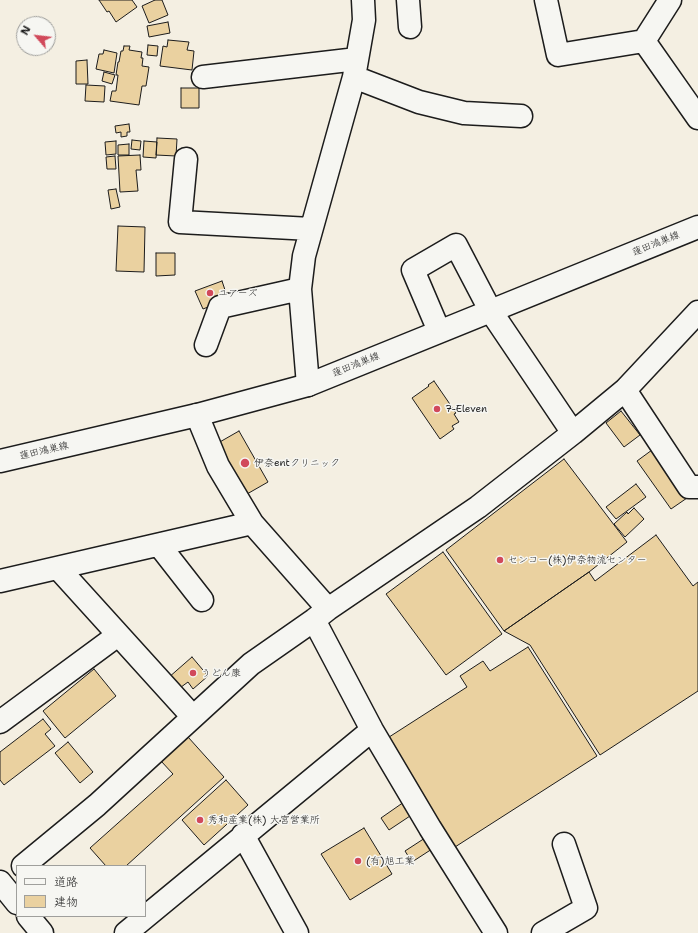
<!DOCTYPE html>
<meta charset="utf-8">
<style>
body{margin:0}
#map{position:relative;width:698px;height:933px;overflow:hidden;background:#f4efe2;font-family:"Shantell Sans","Klee One",sans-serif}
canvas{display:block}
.legend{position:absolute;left:16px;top:865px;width:130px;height:52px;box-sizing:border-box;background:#f6f6f2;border:1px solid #9f9f9c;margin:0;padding:5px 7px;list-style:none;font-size:12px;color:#1c1c1c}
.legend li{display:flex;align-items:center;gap:8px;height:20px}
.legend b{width:20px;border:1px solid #9f9f9c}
.north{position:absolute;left:16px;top:16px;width:40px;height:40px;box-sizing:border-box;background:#f6f6f2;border:1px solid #9f9f9c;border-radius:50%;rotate:298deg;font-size:11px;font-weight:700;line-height:16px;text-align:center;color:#1c1c1c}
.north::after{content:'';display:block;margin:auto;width:14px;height:18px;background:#d1495b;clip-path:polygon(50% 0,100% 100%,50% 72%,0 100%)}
</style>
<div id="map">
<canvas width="698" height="933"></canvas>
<ul class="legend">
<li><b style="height:5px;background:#f6f6f2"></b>道路</li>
<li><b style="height:11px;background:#ead1a0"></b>建物</li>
</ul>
<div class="north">N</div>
</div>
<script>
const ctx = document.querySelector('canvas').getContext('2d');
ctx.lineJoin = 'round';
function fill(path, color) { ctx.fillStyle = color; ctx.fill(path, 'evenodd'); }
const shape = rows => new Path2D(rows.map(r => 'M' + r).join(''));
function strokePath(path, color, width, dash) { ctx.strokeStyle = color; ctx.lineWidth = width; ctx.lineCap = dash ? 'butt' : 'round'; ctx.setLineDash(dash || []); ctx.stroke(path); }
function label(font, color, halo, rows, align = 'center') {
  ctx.font = font + ' "Shantell Sans","Klee One",sans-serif'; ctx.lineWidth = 3; ctx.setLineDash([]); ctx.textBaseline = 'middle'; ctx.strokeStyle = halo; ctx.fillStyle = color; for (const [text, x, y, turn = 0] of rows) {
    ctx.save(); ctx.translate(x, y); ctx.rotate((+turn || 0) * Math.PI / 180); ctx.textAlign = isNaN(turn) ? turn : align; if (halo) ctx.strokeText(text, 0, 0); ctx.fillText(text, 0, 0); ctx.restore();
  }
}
const building = shape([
 [99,0,132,0,137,7,116,22,109,11,107,12,99,0],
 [155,0,162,0,168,15,149,23,142,6,155,0],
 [168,22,170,33,149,37,147,26,168,22],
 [168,40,189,42,187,50,194,51,192,70,160,66,163,46,167,47,168,40],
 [148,45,158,46,157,56,147,55,148,45],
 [124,46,130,46,129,50,142,52,141,58,143,58,142,66,149,67,146,86,142,86,139,105,110,101,112,91,116,91,118,75,116,75,118,62,119,62,121,51,123,51,124,46],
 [104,50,117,53,114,73,96,69,99,54,103,54,104,50],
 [87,60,88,84,76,84,76,61,87,60],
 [104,72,115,75,112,84,102,81,104,72],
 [86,85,105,86,104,102,85,101,86,85],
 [181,88,199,88,199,108,181,108,181,88],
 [129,124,130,132,127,132,127,136,121,137,121,132,116,133,115,126,129,124],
 [157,138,177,139,176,156,156,155,157,138],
 [132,140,141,141,140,150,131,149,132,140],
 [116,141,116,154,106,155,105,142,116,141],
 [144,141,157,142,156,158,143,157,144,141],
 [129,144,129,155,118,155,118,145,129,144],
 [140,155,141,170,136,170,138,191,120,192,118,156,140,155],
 [115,156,116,169,107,169,106,157,115,156],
 [116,189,120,207,111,209,108,190,116,189],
 [118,226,145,227,144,272,116,271,118,226],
 [156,253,175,253,175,275,156,276,156,253],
 [222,281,228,299,203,309,195,291,222,281],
 [434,381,456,413,454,414,459,422,452,426,454,429,440,439,412,398,429,386,428,385,434,381],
 [621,411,640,435,624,447,606,423,621,411],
 [239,431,268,482,247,494,218,443,239,431],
 [652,450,687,498,671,509,637,461,652,450],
 [564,459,627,542,589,572,504,631,446,550,564,459],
 [636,484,646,497,616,519,606,507,636,484],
 [634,508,644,519,625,537,614,524,627,512,628,514,634,508],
 [656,535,693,586,698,582,698,691,600,755,530,645,504,631,589,572,595,581,656,535],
 [443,552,502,634,446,675,386,594,443,552],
 [528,647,597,756,455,847,386,739,467,687,460,676,483,661,490,671,528,647],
 [192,657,208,676,193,689,188,682,177,690,168,678,192,657],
 [94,669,116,696,65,738,43,711,94,669],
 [43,719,51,729,45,734,55,746,4,785,0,780,0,752,43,719],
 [188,737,224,777,126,866,106,866,90,848,173,774,161,761,188,737],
 [68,742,93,772,80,783,55,753,68,742],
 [226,780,248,805,204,845,182,820,226,780],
 [404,802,413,814,389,830,381,818,404,802],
 [364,828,392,874,350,900,321,854,364,828],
 [425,838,432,849,412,862,405,851,425,838]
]);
fill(building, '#ead1a0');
strokePath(building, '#1c1c1c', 1);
const minor = shape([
 [408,0,410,27],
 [546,0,558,55,644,41,670,0],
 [644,41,698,118],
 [203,77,357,59],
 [354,77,419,102,464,113,521,116],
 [186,159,180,222,311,229],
 [439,331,413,270,456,245,490,310,573,433],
 [206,345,220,307,300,289],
 [308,385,300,289,304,256,354,77,364,20,363,0],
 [625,390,689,487,698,487],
 [197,415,218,466,252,523,328,609],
 [159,545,202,600],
 [58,568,193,717],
 [0,581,252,523],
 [314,620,372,730,430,828,496,933],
 [0,722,118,635],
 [243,835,297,933],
 [23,866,97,805,251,664,314,620,328,609,478,507,573,433,625,390,698,312],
 [0,882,17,903],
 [28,916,42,933],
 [126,933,372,730],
 [543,933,586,908,564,844]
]);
const major = shape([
 [0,461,197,415,308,385,698,227]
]);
strokePath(minor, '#1c1c1c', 25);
strokePath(major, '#1c1c1c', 25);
strokePath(minor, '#f6f6f2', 22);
strokePath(major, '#f6f6f2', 22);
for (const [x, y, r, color] of [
 [210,293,4,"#d1495b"],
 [437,409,4,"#d1495b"],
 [245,463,5,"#d1495b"],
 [500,560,4,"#d1495b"],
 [193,673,4,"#d1495b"],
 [200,820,4,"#d1495b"],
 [358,861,4,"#d1495b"]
]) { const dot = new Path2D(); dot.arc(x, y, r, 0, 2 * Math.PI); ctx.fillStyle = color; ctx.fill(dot); strokePath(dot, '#f6f6f2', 1.5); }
label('10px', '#1c1c1c', '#f6f6f2', [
 ["蓮田鴻巣線",656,244,-22],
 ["蓮田鴻巣線",356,365,-22],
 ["蓮田鴻巣線",44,451,-13]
]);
label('10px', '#1c1c1c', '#f6f6f2', [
 ["ユアーズ",218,293],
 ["7-Eleven",445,409],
 ["伊奈entクリニック",254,463],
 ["センコー(株)伊奈物流センター",508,560],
 ["うどん康",201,673],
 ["秀和産業(株) 大宮営業所",208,820],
 ["(有)旭工業",366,861]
], 'left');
</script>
